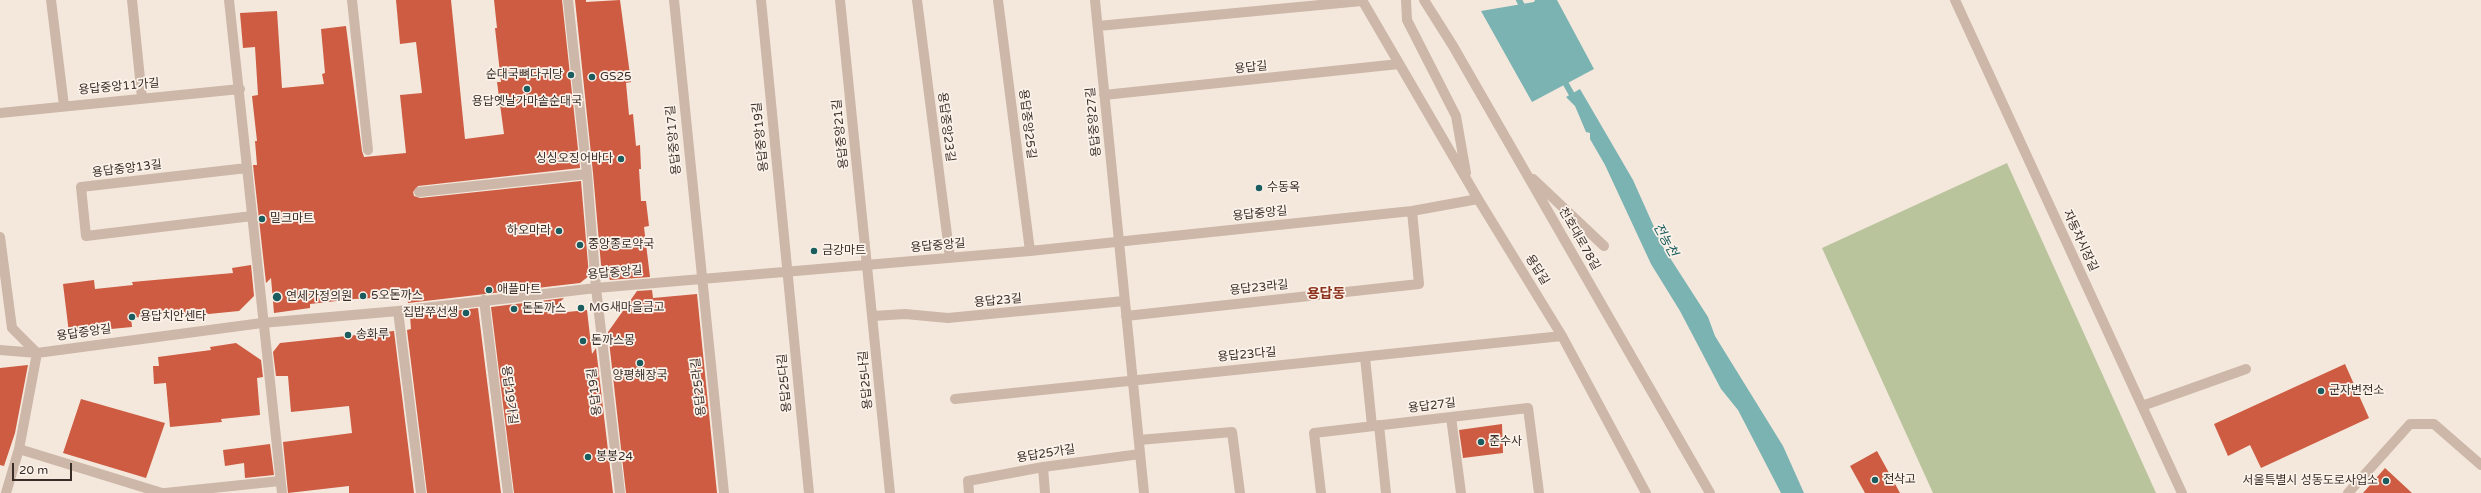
<!DOCTYPE html>
<meta charset="utf-8">
<style>
body{margin:0}
#map{position:relative;width:2481px;height:493px;overflow:hidden;background:#f4e8dd;font-family:"Varela Round",sans-serif}
canvas{display:block}
.scale{position:absolute;left:12px;top:463px;width:60px;height:18px;box-sizing:border-box;border:2px solid #392d28;border-top:0;padding-left:5px;font-size:12px;line-height:14px;white-space:nowrap;color:#392d28;-webkit-text-stroke:3px #fbf2ea;paint-order:stroke}
</style>
<div id="map">
<canvas width="2481" height="493"></canvas>
<div class="scale">20 m</div>
</div>
<script>
const ctx = document.querySelector('canvas').getContext('2d');
ctx.lineJoin = 'round';
function fill(path, color) { ctx.fillStyle = color; ctx.fill(path, 'evenodd'); }
const shape = rows => new Path2D(rows.map(r => 'M' + r).join(''));
function strokePath(path, color, width, dash) { ctx.strokeStyle = color; ctx.lineWidth = width; ctx.lineCap = dash ? 'butt' : 'round'; ctx.setLineDash(dash || []); ctx.stroke(path); }
function label(font, color, halo, rows, align = 'center') {
  ctx.font = font + ' "Varela Round","Noto Sans KR",sans-serif'; ctx.lineWidth = 3.5; ctx.setLineDash([]); ctx.textBaseline = 'middle'; ctx.strokeStyle = halo; ctx.fillStyle = color; for (const [text, x, y, turn = 0] of rows) {
    ctx.save(); ctx.translate(x, y); ctx.rotate((+turn || 0) * Math.PI / 180); ctx.textAlign = isNaN(turn) ? turn : align; if (halo) ctx.strokeText(text, 0, 0); ctx.fillText(text, 0, 0); ctx.restore();
  }
}
fill(shape([
 [2007,163,2156,493,1933,493,1822,248]
]), '#b9c49c');
fill(shape([
 [1535,0,1557,0,1594,69,1532,102,1481,11,1534,2],
 [1580,89,1633,180,1663,247,1708,317,1715,336,1783,446,1804,493,1781,493,1738,410,1721,389,1680,311,1651,264,1605,165,1590,139,1590,133,1586,132,1575,106,1566,97]
]), '#7ab3b2');
strokePath(shape([
 [1519,0,1525,11],
 [1562,77,1575,100]
]), '#7ab3b2', 6);
fill(shape([
 [396,0,451,0,465,139,504,134,497,82,501,82,495,28,497,28,494,0,562,0,580,168,418,186,413,192,414,196,420,198,581,181,589,276,580,283,408,303,407,296,354,299,310,304,310,308,274,313,271,278,266,283,253,165,257,165,255,141,257,141,252,96,258,95,255,47,243,48,240,13,277,11,282,88,324,84,322,74,325,73,321,29,346,26,362,151,364,157,406,153,400,95,422,93,416,42,400,44],
 [575,0,586,0,586,2,620,0,631,82,626,83,629,115,633,114,636,146,640,145,641,169,639,169,641,201,646,201,649,226,644,227,650,277,610,280,601,265,593,173],
 [251,265,254,296,239,311,178,317,177,313,131,318,132,327,69,333,63,284,94,280,95,289,133,285,132,282,233,273,232,268],
 [652,290,653,298,697,294,717,493,626,493,608,332,637,291],
 [564,298,547,314,587,310,592,354,596,348,613,493,514,493,491,307],
 [478,308,501,493,427,493,407,330,411,329,410,316],
 [394,331,414,493,349,493,349,486,288,493,283,442,352,433,349,406,291,412,288,376,276,376,273,352,280,343],
 [236,343,261,360,263,377,257,378,260,415,221,419,222,422,170,427,166,383,154,384,153,366,159,366,158,357,211,350,210,347],
 [2345,364,2369,418,2261,468,2250,445,2228,456,2214,424],
 [28,365,15,433,4,466,0,465,0,368],
 [81,399,165,423,146,478,63,453],
 [1502,424,1503,453,1463,458,1459,430],
 [270,444,274,475,245,478,244,463,225,466,223,450],
 [1877,451,1900,493,1865,493,1850,466],
 [2385,468,2412,493,2363,493]
]), '#cd5c42');
strokePath(shape([
 [51,0,64,106],
 [132,0,142,98],
 [229,0,282,493],
 [352,0,368,150],
 [568,0,587,174,596,288,620,493],
 [674,0,724,493],
 [761,0,809,493],
 [840,0,890,493],
 [917,0,950,258],
 [998,0,1030,251],
 [1095,0,1144,493],
 [1362,0,1478,199,1562,336,1646,493],
 [1406,0,1407,20,1456,116,1466,173],
 [1424,0,1453,46,1710,493],
 [1955,0,2182,493],
 [1098,26,1362,1],
 [1104,95,1399,64],
 [0,113,240,89],
 [247,168,81,187,86,236,252,216],
 [1533,179,1604,246],
 [419,192,587,174],
 [0,237,12,328,37,353,19,449,6,493],
 [484,300,508,493],
 [398,311,421,493],
 [873,316,905,314,948,318,1124,301],
 [1126,316,1419,284,1412,211],
 [0,350,37,353,262,323,398,311,596,288,1030,251,1412,211,1478,199],
 [1365,357,1372,426],
 [955,399,1562,336],
 [2142,406,2246,369],
 [1451,417,1461,493],
 [1379,425,1386,493],
 [1139,440,1232,432,1240,493],
 [19,449,162,493],
 [1043,467,1045,493],
 [165,493,280,481],
 [969,493,968,481,1043,467,1140,454],
 [1321,493,1314,433,1528,408,1539,493],
 [2348,493,2410,424,2434,424,2481,465]
]), '#cdb7a8', 10);
for (const [x, y, r, color] of [
 [571,75,4,"#1b5d5e"],
 [592,77,4,"#1b5d5e"],
 [527,89,4,"#1b5d5e"],
 [621,159,4,"#1b5d5e"],
 [1259,188,4,"#1b5d5e"],
 [262,219,4,"#1b5d5e"],
 [559,231,4,"#1b5d5e"],
 [580,245,4,"#1b5d5e"],
 [814,251,4,"#1b5d5e"],
 [489,290,4,"#1b5d5e"],
 [363,296,4,"#1b5d5e"],
 [277,297,5,"#1b5d5e"],
 [581,308,4,"#1b5d5e"],
 [514,309,4,"#1b5d5e"],
 [466,313,4,"#1b5d5e"],
 [132,317,4,"#1b5d5e"],
 [348,335,4,"#1b5d5e"],
 [583,341,4,"#1b5d5e"],
 [640,363,4,"#1b5d5e"],
 [2321,391,4,"#1b5d5e"],
 [1481,442,4,"#1b5d5e"],
 [588,457,4,"#1b5d5e"],
 [1875,480,4,"#1b5d5e"],
 [2386,481,4,"#1b5d5e"]
]) { const dot = new Path2D(); dot.arc(x, y, r, 0, 2 * Math.PI); ctx.fillStyle = color; ctx.fill(dot); strokePath(dot, '#fbf2ea', 1.5); }
label('12px', '#392d28', '#fbf2ea', [
 ["용답길",1251,68,-6],
 ["용답중앙11가길",119,87,-5],
 ["용답중앙27길",1094,122,-95],
 ["용답중앙25길",1027,124,83],
 ["용답중앙23길",946,127,83],
 ["용답중앙21길",841,134,-96],
 ["용답중앙19길",761,137,-96],
 ["용답중앙17길",674,140,-95],
 ["용답중앙13길",127,169,-7],
 ["용답중앙길",1260,214,-6],
 ["천호대로78길",1579,239,60],
 ["자동차시장길",2080,241,65],
 ["용답중앙길",938,246,-5],
 ["용답길",1537,270,58],
 ["용답중앙길",615,273,-5],
 ["용답23라길",1259,288,-6],
 ["용답23길",998,301,-5],
 ["용답중앙길",84,333,-8],
 ["용답23다길",1247,355,-5],
 ["용답25나길",866,380,-95],
 ["용답25다길",785,383,-95],
 ["용답25라길",699,387,-96],
 ["용답19길",595,392,-97],
 ["용답19가길",509,395,83],
 ["용답27길",1432,406,-7],
 ["용답25가길",1046,454,-9]
]);
label('12px', '#392d28', '#fbf2ea', [
 ["순대국뼈다귀당",563,75,"right"],
 ["GS25",600,77],
 ["용답옛날가마솥순대국",527,102,"center"],
 ["싱싱오징어바다",613,159,"right"],
 ["수동옥",1267,188],
 ["밀크마트",270,219],
 ["하오마라",551,231,"right"],
 ["중앙종로약국",588,245],
 ["금강마트",822,251],
 ["애플마트",497,290],
 ["5오돈까스",371,296],
 ["연세가정의원",286,297],
 ["MG새마을금고",589,308],
 ["돈돈까스",522,309],
 ["집밥쭈선생",458,313,"right"],
 ["용답치안센타",140,317],
 ["송화루",356,335],
 ["돈까스몽",591,341],
 ["양평해장국",640,376,"center"],
 ["군자변전소",2329,391],
 ["준수사",1489,442],
 ["봉봉24",596,457],
 ["전삭고",1883,480],
 ["서울특별시 성동도로사업소",2378,481,"right"]
], 'left');
label('italic 13px', '#1b5d5e', '#fbf2ea', [
 ["전농천",1665,240,61]
]);
label('bold 14px', '#8d311c', '#fbf2ea', [
 ["용답동",1326,294]
]);
</script>
